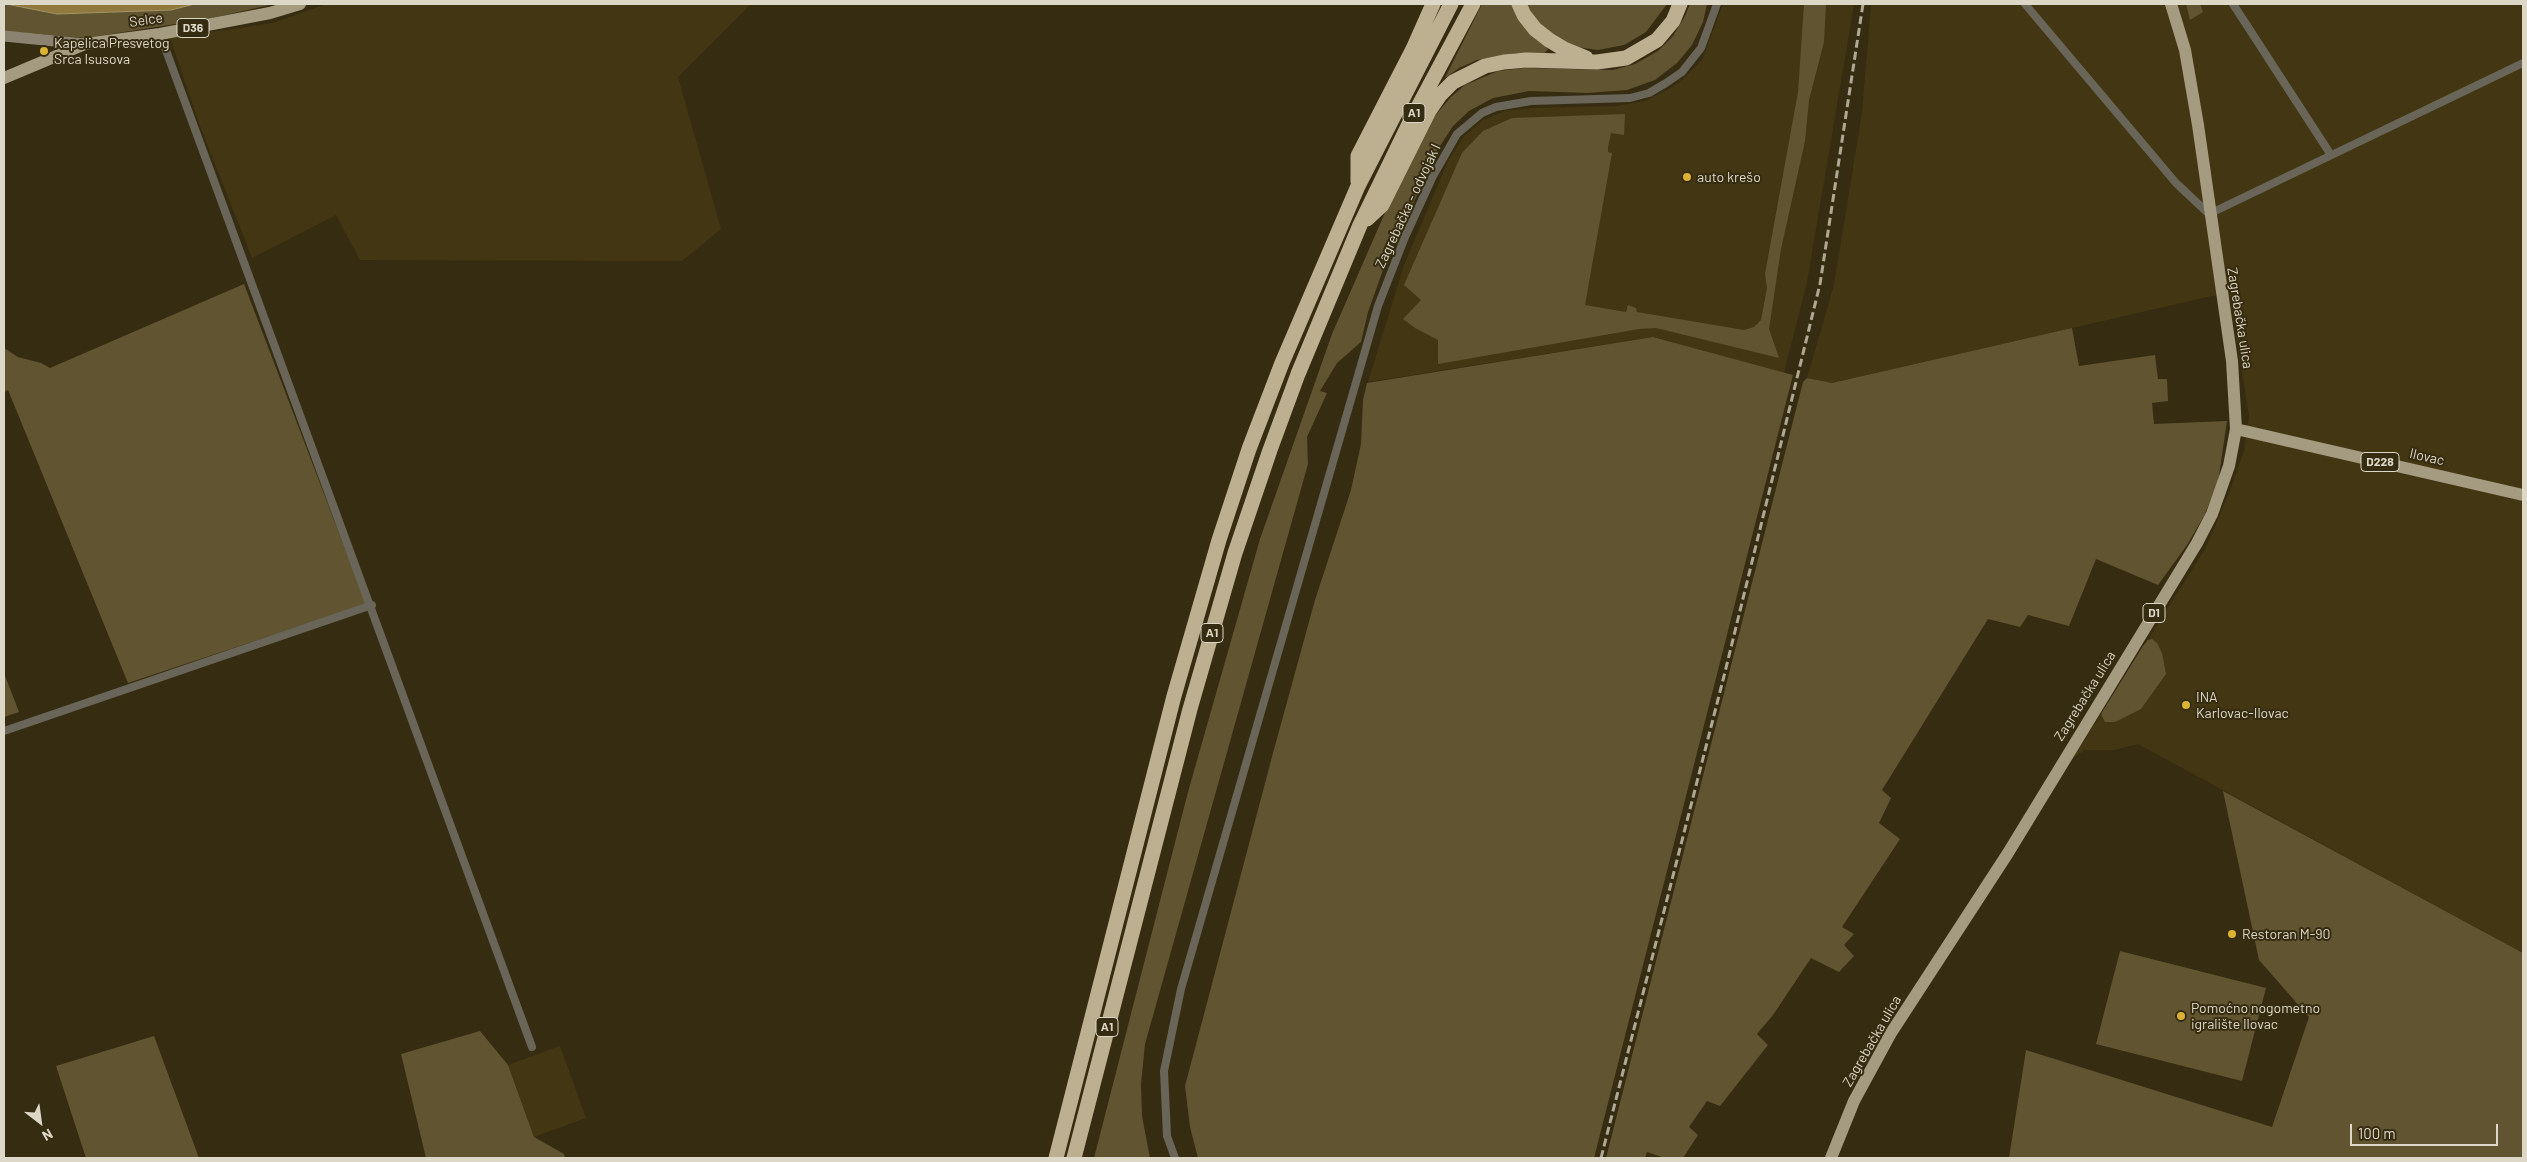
<!DOCTYPE html>
<meta charset="utf-8">
<style>
body{margin:0}
#map{position:relative;width:2527px;height:1162px;overflow:hidden;background:#362c11;font-family:Barlow,sans-serif}
canvas{display:block}
.frame{position:absolute;inset:0;border:5px solid #ddd7c7;pointer-events:none}
.north{position:absolute;left:15px;top:1097px;width:50px;height:50px;-webkit-text-stroke:4px #362c11;paint-order:stroke;rotate:150deg;font-size:14px;font-weight:700;line-height:20px;text-align:center;color:#ddd7c7}
.north::after{content:'';display:block;margin:auto;width:18px;height:22px;background:#ddd7c7;clip-path:polygon(50% 0,100% 100%,50% 72%,0 100%)}
.scale{position:absolute;left:2350px;top:1124px;width:148px;height:22px;box-sizing:border-box;border:2px solid #ddd7c7;border-top:0;padding-left:6px;font-size:15px;line-height:18px;white-space:nowrap;color:#ddd7c7;-webkit-text-stroke:4px #362c11;paint-order:stroke}
</style>
<div id="map">
<canvas width="2527" height="1162"></canvas>
<div class="frame"></div>
<div class="north">N</div>
<div class="scale">100 m</div>
</div>
<script>
const ctx = document.querySelector('canvas').getContext('2d');
ctx.lineJoin = 'round';
function fill(path, color) { ctx.fillStyle = color; ctx.fill(path, 'evenodd'); }
const shape = rows => new Path2D(rows.map(r => 'M' + r).join(''));
function strokePath(path, color, width, dash) { ctx.strokeStyle = color; ctx.lineWidth = width; ctx.lineCap = dash ? 'butt' : 'round'; ctx.setLineDash(dash || []); ctx.stroke(path); }
function label(font, color, halo, rows, align = 'center') {
  ctx.font = font + ' Barlow,sans-serif'; ctx.lineWidth = 4; ctx.setLineDash([]); ctx.textBaseline = 'middle'; ctx.strokeStyle = halo; ctx.fillStyle = color; for (const [text, x, y, turn = 0] of rows) {
    ctx.save(); ctx.translate(x, y); ctx.rotate((+turn || 0) * Math.PI / 180); ctx.textAlign = isNaN(turn) ? turn : align; if (halo) ctx.strokeText(text, 0, 0); ctx.fillText(text, 0, 0); ctx.restore();
  }
}
fill(shape([
 [326,4,751,4,678,77,721,229,682,261,360,260,336,215,252,258,200,126,170,38,273,23],
 [1723,4,1854,4,1807,282,1784,373,1653,337,1368,382,1404,265,1448,161,1464,136,1483,120,1505,111,1531,108,1616,106,1645,101,1669,89,1683,79,1702,60],
 [1871,4,2523,4,2523,953,2138,744,2114,750,2085,750,2073,758,2205,549,2228,496,2244,451,2249,416,2229,295,2212,296,1832,383,1807,378,1834,285,1862,112],
 [560,1046,586,1118,534,1137,508,1065]
]), '#433612');
fill(shape([
 [4,4,57,14,171,10,195,4,274,4,208,19,85,38,4,31],
 [1482,4,1513,4,1548,49,1544,54,1515,53,1477,60,1459,68,1445,78],
 [1524,4,1667,4,1646,32,1624,45,1598,50,1569,46,1545,32],
 [1690,4,1707,4,1703,22,1692,45,1677,63,1655,80,1627,90,1588,93,1529,91,1493,98,1469,111,1453,126,1438,149,1383,270,1368,312,1361,342,1337,363,1320,391,1327,393,1307,437,1308,464,1145,1044,1141,1084,1142,1116,1150,1158,1094,1158,1188,792,1260,539,1332,334,1387,208,1432,119,1451,97,1465,85,1498,71,1524,68,1613,70,1635,64,1658,51,1673,36,1685,16],
 [1804,4,1826,4,1824,42,1809,100,1805,141,1781,249,1769,329,1779,358,1656,328,1639,329,1438,364,1438,340,1415,328,1403,319,1421,300,1404,285,1462,153,1483,131,1512,118,1625,114,1624,135,1611,133,1608,147,1608,152,1612,153,1585,305,1626,312,1628,305,1636,308,1637,312,1744,330,1754,327,1761,320,1767,288,1765,274,1798,92],
 [2186,4,2200,4,2203,12,2190,20],
 [244,284,366,604,128,683,8,390,4,392,4,348,18,357,41,363,50,368],
 [2072,328,2079,366,2155,355,2158,379,2167,379,2168,401,2152,403,2154,424,2227,421,2218,482,2204,516,2187,545,2158,585,2096,559,2069,626,2028,615,2020,627,1988,619,1882,790,1891,798,1879,823,1900,839,1842,927,1854,934,1844,945,1854,956,1839,972,1811,958,1773,1015,1757,1034,1768,1045,1720,1106,1707,1101,1689,1127,1698,1135,1683,1158,1665,1158,1647,1152,1645,1158,1606,1158,1803,382,1807,378,1832,383],
 [1653,337,1793,375,1594,1158,1198,1158,1190,1127,1185,1086,1273,753,1315,600,1351,490,1361,444,1363,400,1367,383],
 [2152,639,2157,643,2162,653,2166,674,2141,709,2115,722,2105,722,2101,714,2143,646,2148,640],
 [4,673,19,712,4,717],
 [2223,791,2523,953,2523,1158,2009,1158,2026,1050,2272,1127,2309,1017,2259,960],
 [2120,951,2266,988,2242,1081,2096,1044],
 [480,1031,508,1065,534,1137,564,1154,565,1158,426,1158,401,1054],
 [154,1036,199,1158,86,1158,56,1066]
]), '#615431');
const water = shape([
 [6,4,195,4,171,10,57,14,6,4]
]);
fill(water, '#8f793d');
strokePath(water, '#a69566', 1);
strokePath(shape([
 [2025,4,2176,183,2209,214,2523,63],
 [2233,4,2331,155],
 [160,34,532,1047],
 [4,731,372,605],
 [1175,1158,1167,1136,1164,1071,1181,989,1378,306,1405,237,1433,176,1457,134,1482,113,1496,107,1531,101,1630,98,1649,93,1666,83,1682,72,1701,48,1717,4]
]), '#696558', 8);
strokePath(shape([
 [4,36,85,44]
]), '#8b836f', 11);
strokePath(shape([
 [4,78,85,44,160,34,270,13,300,4],
 [2236,429,2523,495],
 [1831,1158,1854,1101,1891,1033,2008,853,2197,543,2212,514,2229,466,2236,429,2232,361,2198,125,2185,50,2171,4]
]), '#a59b81', 12);
strokePath(shape([
 [1519,4,1524,15,1535,29,1549,40,1564,49,1586,58],
 [1358,182,1358,156,1413,49,1433,4],
 [1367,219,1382,205,1429,111,1440,95,1453,82,1485,66,1504,62,1526,60,1597,62,1626,58,1657,40,1673,21,1680,4],
 [1056,1158,1174,696,1219,540,1249,449,1282,363,1358,186,1451,4],
 [1074,1158,1190,709,1235,553,1270,450,1298,374,1360,225,1410,122,1473,4]
]), '#bcb091', 15);
strokePath(shape([
 [1601,1158,1725,672,1820,284,1863,4]
]), '#afa895', 3, [8, 4]);
for (const [x, y, r, color] of [
 [44,51,5,"#dcb233"],
 [1687,177,5,"#dcb233"],
 [2186,705,5,"#dcb233"],
 [2232,934,5,"#dcb233"],
 [2181,1016,5,"#dcb233"]
]) { const dot = new Path2D(); dot.arc(x, y, r, 0, 2 * Math.PI); ctx.fillStyle = color; ctx.fill(dot); strokePath(dot, '#362c11', 2); }
for (const [x, y, w] of [
 [193,28,32],
 [1414,113,22],
 [2380,462,38],
 [2154,613,22],
 [1212,633,22],
 [1107,1027,22]
]) { const box = new Path2D(); box.roundRect(x - w / 2, y - 9.5, w, 19, 4); ctx.fillStyle = '#362c11'; ctx.fill(box); strokePath(box, '#ddd7c7', 1); }
label('bold 12px', '#ddd7c7', null, [
 ["D36",193,28],
 ["A1",1414,113],
 ["D228",2380,462],
 ["D1",2154,613],
 ["A1",1212,633],
 ["A1",1107,1027]
]);
label('14px', '#ddd7c7', '#362c11', [
 ["Selce",146,20,-8],
 ["Zagrebačka - odvojak I",1408,206,-65],
 ["Zagrebačka ulica",2240,318,81],
 ["Ilovac",2427,457,13],
 ["Zagrebačka ulica",2085,696,-58],
 ["Zagrebačka ulica",1872,1041,-60]
]);
label('14px', '#ddd7c7', '#362c11', [
 ["Kapelica Presvetog",54,43],
 ["Srca Isusova",54,59],
 ["auto krešo",1697,177],
 ["INA",2196,697],
 ["Karlovac-Ilovac",2196,713],
 ["Restoran M-90",2242,934],
 ["Pomoćno nogometno",2191,1008],
 ["igralište Ilovac",2191,1024]
], 'left');
</script>
